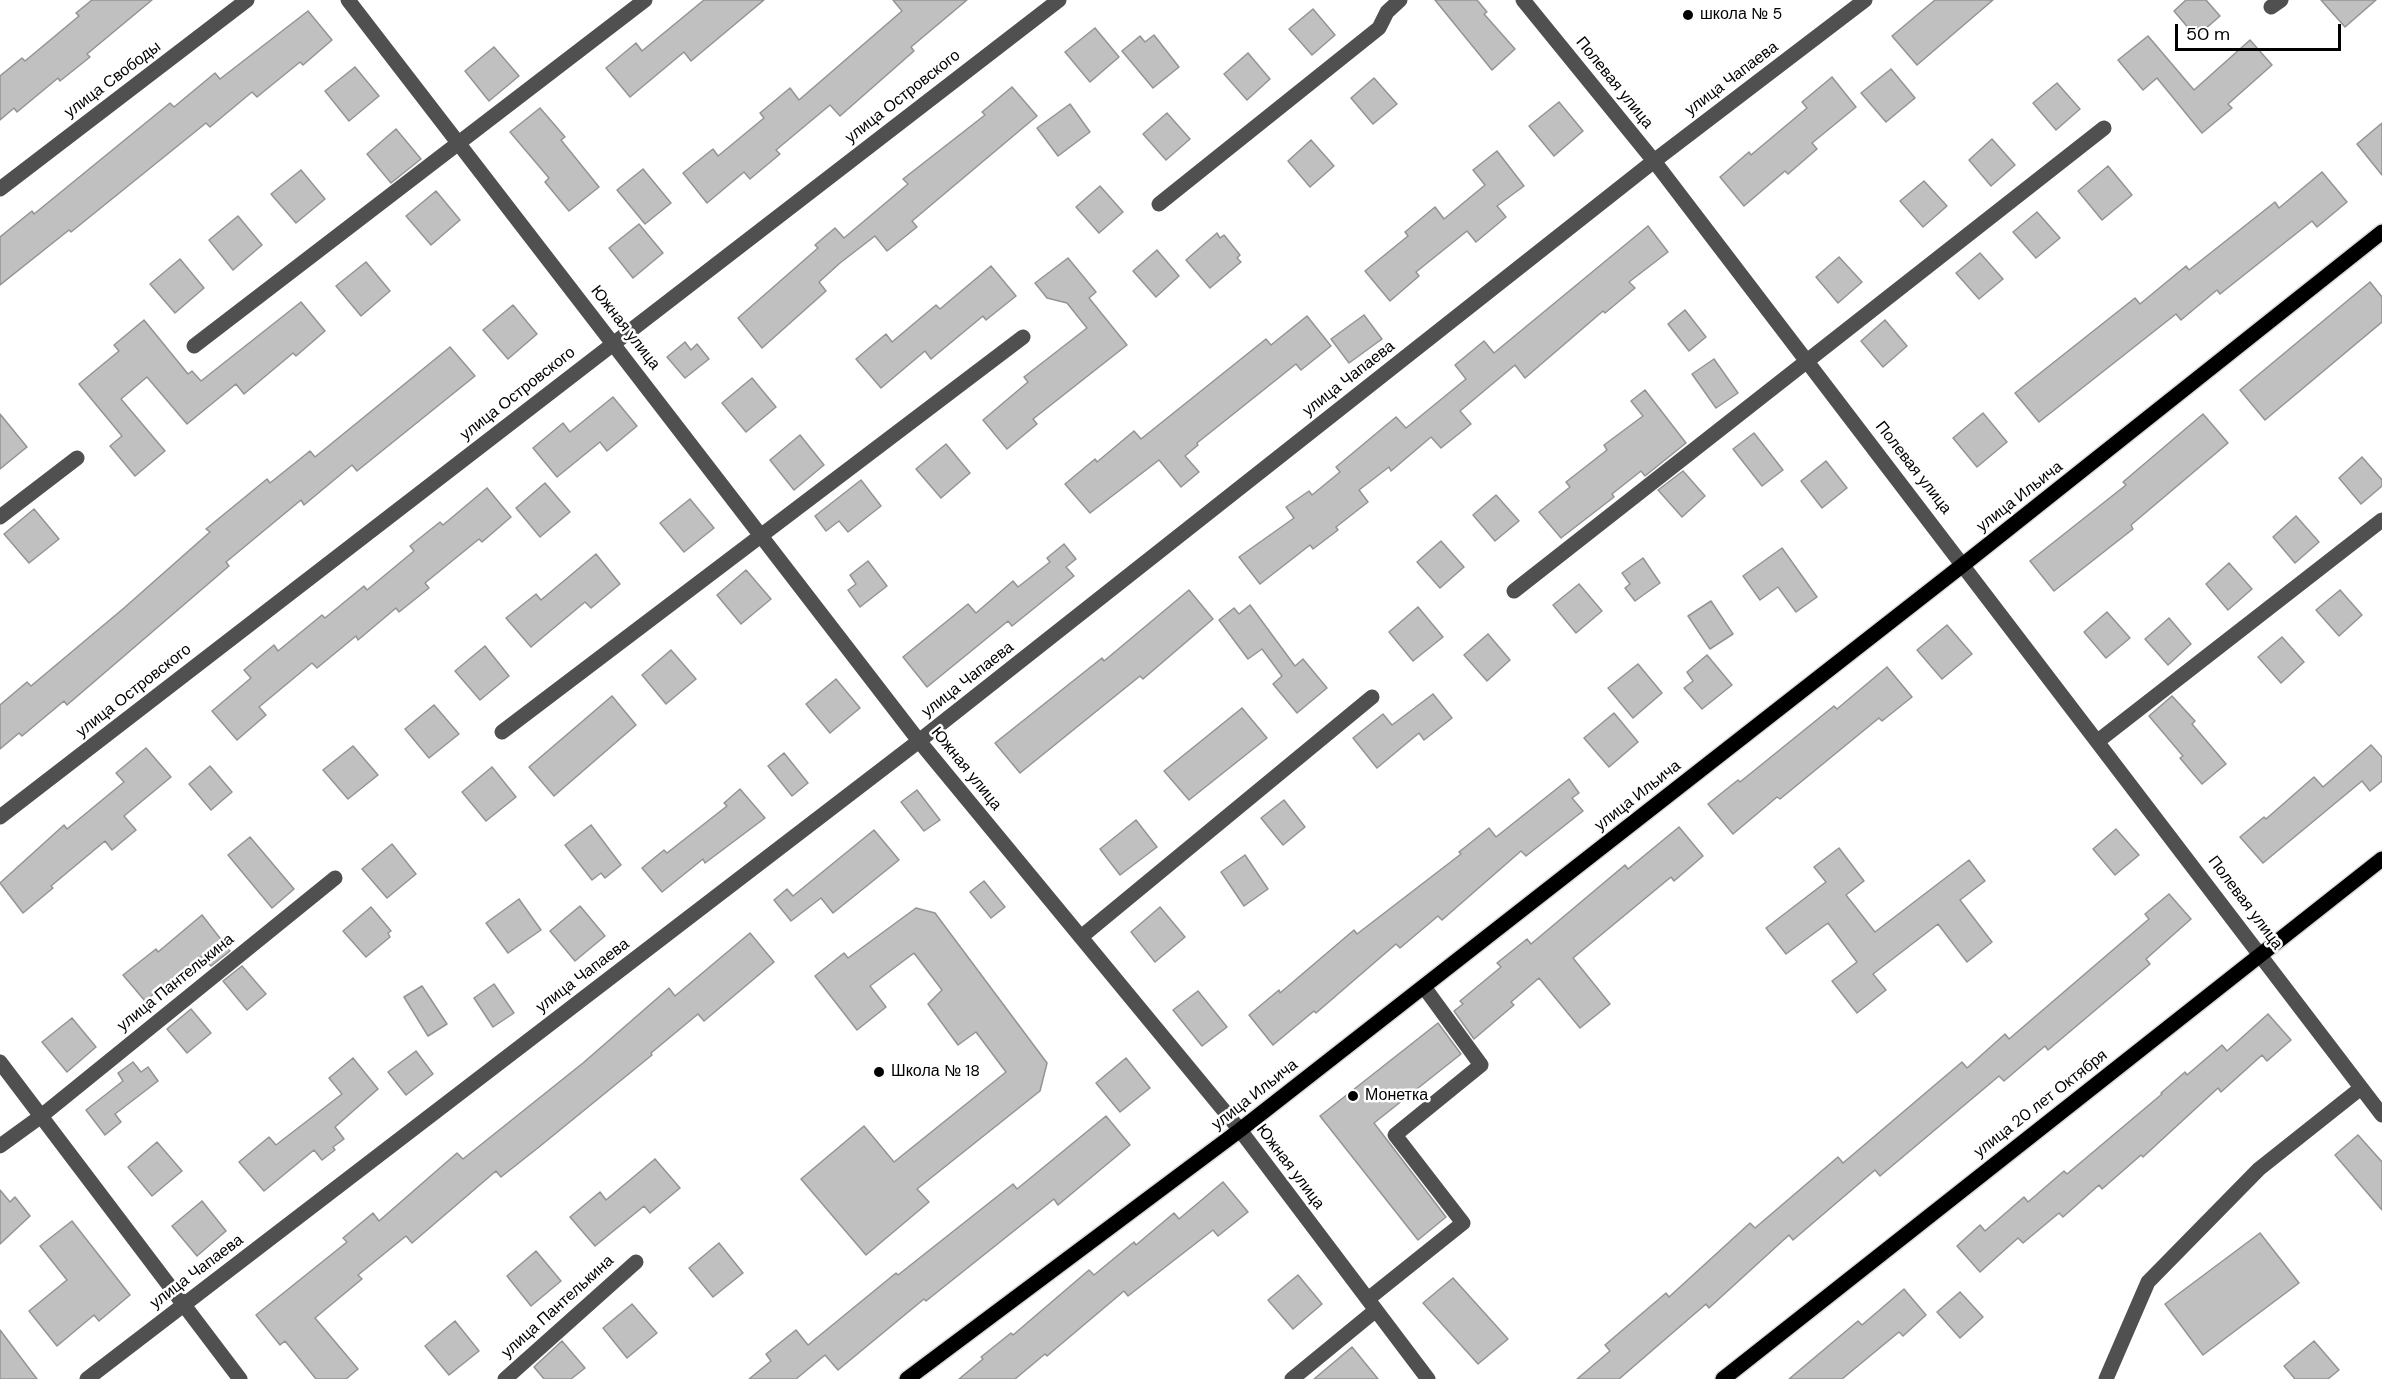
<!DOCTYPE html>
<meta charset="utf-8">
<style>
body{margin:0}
#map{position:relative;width:2382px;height:1379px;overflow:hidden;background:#fff;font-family:"DM Sans",sans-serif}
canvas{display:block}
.scale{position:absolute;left:2175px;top:24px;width:166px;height:27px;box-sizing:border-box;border:3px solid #000;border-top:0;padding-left:8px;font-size:18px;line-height:21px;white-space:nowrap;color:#000;-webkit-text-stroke:4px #fff;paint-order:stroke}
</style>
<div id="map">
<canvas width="2382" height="1379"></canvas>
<div class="scale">50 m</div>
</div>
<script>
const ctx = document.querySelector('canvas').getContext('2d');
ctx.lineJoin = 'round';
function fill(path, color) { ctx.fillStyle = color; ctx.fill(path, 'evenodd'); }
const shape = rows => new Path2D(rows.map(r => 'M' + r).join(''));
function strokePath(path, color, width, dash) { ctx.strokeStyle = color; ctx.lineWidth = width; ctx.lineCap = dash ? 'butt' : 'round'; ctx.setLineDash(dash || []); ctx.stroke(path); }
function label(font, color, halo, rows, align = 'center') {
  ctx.font = font + ' "DM Sans",sans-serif'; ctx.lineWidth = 5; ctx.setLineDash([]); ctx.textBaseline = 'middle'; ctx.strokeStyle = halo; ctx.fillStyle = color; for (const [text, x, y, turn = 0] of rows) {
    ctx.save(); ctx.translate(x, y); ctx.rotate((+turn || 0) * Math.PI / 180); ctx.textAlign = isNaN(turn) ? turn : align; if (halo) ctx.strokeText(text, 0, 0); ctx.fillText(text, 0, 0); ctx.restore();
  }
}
const building = shape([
 [92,0,152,0,87,54,90,57,60,81,58,78,17,112,14,108,0,120,0,76,22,58,25,61,79,16,76,13,92,0],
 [704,0,764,0,691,61,684,52,630,97,606,68,636,43,642,51,704,0],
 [893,0,967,0,911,47,914,51,840,116,830,105,776,150,780,154,750,179,744,172,707,203,683,173,713,149,718,156,764,118,760,113,790,88,799,100,902,11,893,0],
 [1435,0,1477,0,1487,12,1484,14,1515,49,1492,70,1435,0],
 [1935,0,1993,0,1917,65,1892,36,1935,0],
 [2186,0,2206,0,2220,16,2196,37,2174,11,2186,0],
 [2321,0,2376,0,2345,27,2321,0],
 [1313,9,1335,35,1312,55,1289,29,1313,9],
 [308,11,332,40,303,65,300,62,257,97,252,92,210,127,206,123,71,232,69,230,0,285,0,237,32,211,34,214,170,103,174,107,215,73,220,79,308,11],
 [1095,28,1119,57,1090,82,1065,52,1095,28],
 [1154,35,1179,67,1153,88,1122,51,1140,36,1145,42,1154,35],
 [2148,36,2194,90,2250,40,2272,65,2228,104,2232,108,2202,133,2157,78,2143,90,2118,60,2148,36],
 [494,47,519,76,489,101,465,71,494,47],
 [1248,53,1270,79,1247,100,1224,74,1248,53],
 [355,67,379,96,349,121,325,91,355,67],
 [1891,69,1915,98,1886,122,1861,93,1891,69],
 [1832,77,1856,107,1812,143,1817,149,1788,174,1785,171,1744,206,1720,177,1749,152,1751,155,1807,108,1802,102,1832,77],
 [1374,78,1397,104,1373,124,1351,98,1374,78],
 [2057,83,2080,109,2056,130,2033,103,2057,83],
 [1012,87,1037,116,912,221,917,227,887,251,875,236,840,263,819,282,826,291,762,348,738,318,818,248,815,245,835,228,844,238,908,184,903,179,985,115,982,112,1012,87],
 [1559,102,1583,131,1554,156,1529,126,1559,102],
 [1070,104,1090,132,1058,156,1037,128,1070,104],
 [540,108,565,137,561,140,599,187,569,211,545,182,549,178,510,132,540,108],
 [1167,113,1190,139,1166,160,1143,134,1167,113],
 [2382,123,2382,175,2357,144,2382,123],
 [396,129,421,159,391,183,367,154,396,129],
 [1992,139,2015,165,1991,186,1969,160,1992,139],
 [1311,140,1334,166,1310,187,1288,161,1311,140],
 [1497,151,1524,186,1497,206,1506,217,1476,242,1467,231,1416,272,1419,276,1390,301,1365,271,1408,236,1405,232,1435,207,1444,219,1485,185,1473,170,1497,151],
 [2108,166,2132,195,2102,220,2078,191,2108,166],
 [643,169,671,203,645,224,617,190,643,169],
 [301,170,325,199,296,223,271,194,301,170],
 [2322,172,2347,202,2317,227,2312,221,2220,294,2217,290,2181,320,2176,314,2039,422,2015,393,2135,298,2140,304,2186,266,2189,270,2275,202,2279,208,2322,172],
 [1924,181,1947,206,1923,227,1900,201,1924,181],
 [1100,186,1123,212,1099,233,1076,207,1100,186],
 [436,191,460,220,431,245,406,216,436,191],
 [2037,212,2060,238,2036,258,2013,232,2037,212],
 [238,216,262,245,233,270,209,240,238,216],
 [639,224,663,253,633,278,609,248,639,224],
 [1648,226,1668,252,1629,282,1635,288,1605,313,1603,311,1525,378,1515,365,1460,411,1471,424,1441,448,1431,437,1391,471,1389,467,1359,490,1368,502,1336,527,1338,530,1313,549,1310,545,1260,584,1239,557,1294,518,1286,507,1309,491,1312,495,1340,472,1336,467,1396,417,1406,428,1466,379,1455,365,1484,341,1494,353,1648,226],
 [1217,233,1220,238,1224,235,1240,255,1237,258,1241,262,1210,288,1186,260,1217,233],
 [1157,250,1179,276,1156,297,1133,271,1157,250],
 [1980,253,2003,279,1979,299,1956,273,1980,253],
 [1839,257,1862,282,1838,303,1816,277,1839,257],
 [1068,258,1096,292,1089,298,1127,345,1033,419,1037,424,1007,449,983,420,1028,382,1024,377,1087,328,1067,303,1047,298,1035,283,1068,258],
 [180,259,204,288,175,313,150,284,180,259],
 [366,262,390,291,361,316,336,286,366,262],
 [991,266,1016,296,986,320,983,316,931,359,925,351,881,388,856,359,886,334,892,342,936,305,940,309,991,266],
 [2370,282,2382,297,2382,322,2265,420,2240,390,2370,282],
 [301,302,325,331,296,356,293,353,244,394,236,384,187,424,147,377,121,399,165,451,135,476,110,446,122,436,79,384,119,351,114,345,144,320,188,374,192,371,201,381,301,302],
 [513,305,537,334,508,359,483,330,513,305],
 [1685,310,1706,337,1689,351,1668,324,1685,310],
 [1364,315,1382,339,1349,363,1331,339,1364,315],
 [1307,316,1331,346,1301,370,1296,364,1197,443,1198,445,1185,456,1199,472,1181,487,1159,460,1090,513,1065,484,1095,459,1097,462,1134,431,1141,439,1266,339,1271,345,1307,316],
 [1885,320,1907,346,1883,367,1861,341,1885,320],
 [685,342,691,350,697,344,709,359,685,378,667,357,685,342],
 [450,347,475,376,357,471,352,465,304,505,301,500,226,562,229,566,67,705,64,701,22,736,19,733,0,749,0,705,27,682,31,686,124,608,210,532,206,529,267,479,270,483,310,451,315,457,450,347],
 [1714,359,1738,393,1716,408,1692,374,1714,359],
 [752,378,776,407,746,432,722,403,752,378],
 [1645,390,1686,443,1645,476,1641,471,1612,494,1614,497,1561,538,1539,512,1570,487,1566,482,1607,450,1604,445,1643,416,1631,401,1645,390],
 [613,397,637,426,607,451,600,442,557,477,533,448,563,423,570,432,613,397],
 [1983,413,2007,442,1977,467,1953,438,1983,413],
 [0,414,27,447,0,469,0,414],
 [2203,414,2228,443,2131,525,2133,529,2054,591,2030,561,2126,485,2123,482,2203,414],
 [1754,433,1783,470,1762,486,1733,449,1754,433],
 [800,435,824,465,794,490,770,460,800,435],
 [946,444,970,473,941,498,916,469,946,444],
 [2362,457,2382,480,2382,486,2361,504,2339,478,2362,457],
 [1826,461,1847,488,1822,508,1801,481,1826,461],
 [1683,471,1705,496,1682,517,1658,490,1683,471],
 [861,480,881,506,848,532,839,521,826,531,815,516,861,480],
 [545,483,570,512,540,537,516,508,545,483],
 [487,488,511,517,482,542,479,539,425,583,429,588,399,612,396,608,358,640,356,636,317,668,312,663,259,707,266,715,237,740,212,711,251,678,244,670,274,645,278,651,322,615,325,618,364,586,367,590,414,551,410,546,440,522,443,525,487,488],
 [1496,495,1519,521,1495,541,1473,515,1496,495],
 [690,499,714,528,684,552,660,523,690,499],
 [34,509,59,539,29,563,4,534,34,509],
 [2296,516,2319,542,2295,563,2273,537,2296,516],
 [1441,541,1464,567,1440,588,1417,562,1441,541],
 [1064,544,1076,559,1066,567,1074,576,1012,626,1008,621,927,687,903,657,968,604,976,613,1013,581,1018,587,1050,562,1047,558,1064,544],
 [1782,548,1817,597,1796,612,1778,587,1760,600,1743,576,1782,548],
 [596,554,620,584,591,608,585,602,531,647,506,618,536,594,541,600,596,554],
 [1643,558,1660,583,1635,601,1625,588,1630,584,1622,573,1643,558],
 [868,561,887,586,860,607,848,590,856,584,850,575,868,561],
 [2229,563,2252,589,2228,610,2206,584,2229,563],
 [746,570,771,599,741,624,717,595,746,570],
 [1579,584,1602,611,1576,633,1553,605,1579,584],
 [1189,590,1213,619,1143,679,1140,676,1020,773,995,743,1102,658,1104,661,1189,590],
 [2340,590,2362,615,2339,636,2316,610,2340,590],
 [1711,601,1733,634,1710,649,1688,616,1711,601],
 [1250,605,1295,666,1303,659,1327,688,1297,713,1273,684,1282,676,1262,649,1248,659,1219,620,1234,608,1239,614,1250,605],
 [1418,607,1443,637,1413,661,1389,632,1418,607],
 [2107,612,2130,638,2106,658,2084,632,2107,612],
 [2169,618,2191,644,2168,665,2145,639,2169,618],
 [1947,625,1972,654,1942,679,1917,650,1947,625],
 [1488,634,1510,660,1487,681,1464,655,1488,634],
 [2282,637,2304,662,2281,683,2258,657,2282,637],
 [485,646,509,676,480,700,455,671,485,646],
 [671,650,696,679,666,704,642,675,671,650],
 [1707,655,1732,685,1702,709,1684,688,1693,681,1687,672,1707,655],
 [1638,664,1662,693,1633,718,1608,688,1638,664],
 [1887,667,1912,697,1882,721,1879,718,1780,799,1777,797,1733,834,1708,804,1738,780,1740,782,1834,706,1837,709,1887,667],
 [836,679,860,708,830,733,806,704,836,679],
 [1433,694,1452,718,1424,740,1419,733,1377,768,1353,738,1383,714,1392,725,1433,694],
 [612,696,636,725,554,796,529,767,612,696],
 [2172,696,2195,721,2192,724,2226,764,2202,784,2180,758,2183,756,2149,716,2172,696],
 [434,705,459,734,429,758,405,729,434,705],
 [1242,708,1267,738,1189,800,1164,771,1242,708],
 [1614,713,1638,742,1609,767,1584,738,1614,713],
 [2371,745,2382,757,2382,781,2370,791,2362,781,2263,863,2240,837,2264,817,2266,819,2314,777,2323,787,2371,745],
 [353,746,378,775,348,799,323,770,353,746],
 [146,748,171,777,124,816,136,830,112,850,105,841,51,886,53,888,23,913,0,883,64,825,67,829,124,782,116,773,146,748],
 [784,753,808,783,792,796,768,766,784,753],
 [210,766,232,792,211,810,189,784,210,766],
 [492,767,516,797,486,821,462,792,492,767],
 [1569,779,1579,793,1572,798,1583,811,1526,856,1521,851,1442,920,1438,916,1400,948,1396,944,1316,1013,1314,1011,1273,1045,1249,1015,1279,990,1280,993,1354,930,1357,934,1461,854,1459,852,1489,828,1496,837,1569,779],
 [740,789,765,818,705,863,703,859,662,892,642,868,664,850,667,853,727,806,724,803,740,789],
 [917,790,940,820,924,831,901,802,917,790],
 [1284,800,1305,827,1283,845,1261,818,1284,800],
 [1136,820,1157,847,1120,875,1100,849,1136,820],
 [591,825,621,865,605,878,601,873,592,880,565,845,591,825],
 [1679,827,1703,856,1674,881,1671,877,1573,958,1610,1004,1580,1028,1539,978,1511,1002,1514,1005,1474,1039,1454,1011,1463,1004,1460,1001,1501,967,1497,963,1527,939,1531,944,1625,865,1628,869,1679,827],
 [2116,829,2139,855,2115,875,2093,849,2116,829],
 [874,830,899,860,833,913,821,898,791,921,774,900,787,889,793,896,874,830],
 [250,837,294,889,272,908,228,855,250,837],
 [392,844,416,874,387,898,362,869,392,844],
 [1839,848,1864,881,1846,895,1875,932,1969,860,1985,881,1960,900,1992,942,1967,962,1938,924,1873,974,1886,990,1857,1013,1832,981,1857,962,1828,923,1786,954,1766,928,1826,882,1814,867,1839,848],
 [1245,855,1268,889,1244,906,1221,872,1245,855],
 [984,881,1005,907,991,918,970,892,984,881],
 [2169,894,2191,919,2146,959,2150,964,2048,1050,2045,1046,2004,1081,1999,1076,1880,1176,1875,1170,1793,1240,1789,1235,1709,1308,1706,1304,1619,1379,1577,1379,1610,1351,1605,1345,1666,1293,1669,1297,1750,1223,1755,1228,1838,1157,1843,1163,1962,1062,1967,1068,2005,1034,2009,1039,2149,919,2145,914,2169,894],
 [519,899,541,930,508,953,486,923,519,899],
 [580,906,605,936,575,961,550,931,580,906],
 [371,907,391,931,388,933,390,937,366,957,343,931,371,907],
 [1160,907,1185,937,1155,962,1131,932,1160,907],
 [916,908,935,913,1047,1063,1040,1091,917,1189,929,1202,866,1255,801,1179,864,1126,894,1162,1006,1072,976,1032,958,1045,928,1004,942,990,914,953,870,986,886,1007,857,1030,815,976,844,953,848,958,916,908],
 [202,915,230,951,211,966,202,957,199,957,145,1001,123,975,156,949,158,952,202,915],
 [750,933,774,962,704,1021,698,1014,651,1053,652,1055,539,1147,501,1177,496,1171,412,1243,406,1236,358,1275,362,1279,315,1318,358,1369,346,1379,316,1379,285,1341,280,1345,256,1315,347,1242,343,1238,373,1213,379,1221,457,1153,463,1159,583,1063,669,988,675,996,750,933],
 [242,966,266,994,247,1010,223,981,242,966],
 [494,984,514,1013,493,1027,474,998,494,984],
 [422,986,447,1024,428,1036,404,997,422,986],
 [1198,991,1227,1027,1202,1046,1173,1010,1198,991],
 [191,1009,211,1033,187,1053,167,1029,191,1009],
 [2268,1014,2291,1040,2267,1061,2262,1055,2221,1092,2218,1088,2143,1157,2141,1155,2102,1189,2099,1185,2063,1217,2059,1213,2023,1243,2018,1238,1980,1272,1957,1246,1980,1225,1985,1231,2024,1197,2028,1202,2064,1171,2067,1174,2162,1094,2161,1093,2185,1072,2187,1075,2222,1045,2227,1051,2268,1014],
 [72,1018,96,1047,67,1072,42,1042,72,1018],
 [1438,1023,1461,1054,1374,1123,1446,1217,1418,1240,1320,1116,1438,1023],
 [416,1051,433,1074,406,1095,388,1072,416,1051],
 [353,1058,378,1089,335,1127,344,1139,333,1147,335,1150,322,1160,314,1150,264,1191,239,1162,269,1137,276,1145,342,1094,329,1078,353,1058],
 [1126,1058,1150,1088,1120,1112,1096,1083,1126,1058],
 [133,1062,141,1072,148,1067,158,1081,115,1114,121,1122,105,1135,86,1110,123,1081,118,1073,133,1062],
 [1106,1116,1130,1145,1058,1205,1054,1199,926,1301,924,1299,838,1370,825,1355,796,1379,749,1379,771,1361,766,1354,796,1330,808,1345,896,1273,898,1275,1013,1184,1017,1189,1106,1116],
 [2358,1135,2382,1162,2382,1210,2335,1155,2358,1135],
 [157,1142,182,1171,152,1196,128,1167,157,1142],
 [655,1159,680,1188,650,1213,644,1206,595,1246,570,1217,600,1192,606,1200,655,1159],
 [1223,1182,1248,1212,1218,1236,1213,1230,1128,1296,1124,1291,1047,1356,1045,1354,1015,1379,959,1379,983,1359,981,1357,1011,1333,1013,1335,1089,1270,1094,1275,1134,1242,1136,1245,1174,1213,1179,1219,1223,1182],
 [0,1190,10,1202,15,1197,30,1216,0,1244,0,1190],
 [202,1201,226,1231,197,1256,172,1226,202,1201],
 [72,1221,130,1295,99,1321,94,1315,57,1346,29,1311,67,1280,40,1246,72,1221],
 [2260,1233,2299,1283,2203,1355,2165,1304,2260,1233],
 [719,1243,743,1273,713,1297,689,1268,719,1243],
 [536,1251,561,1281,531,1306,507,1276,536,1251],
 [1298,1275,1322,1304,1293,1329,1268,1300,1298,1275],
 [1453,1278,1508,1339,1478,1364,1423,1303,1453,1278],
 [1904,1289,1926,1315,1903,1336,1899,1332,1842,1379,1789,1379,1858,1321,1862,1325,1904,1289],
 [1960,1292,1983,1317,1960,1338,1937,1312,1960,1292],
 [632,1304,657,1333,627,1358,603,1328,632,1304],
 [455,1321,479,1351,449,1375,425,1346,455,1321],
 [0,1330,37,1379,0,1379,0,1330],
 [562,1341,585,1368,571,1379,544,1379,534,1367,562,1341],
 [2314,1341,2339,1370,2328,1379,2295,1379,2284,1366,2314,1341],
 [1352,1347,1378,1379,1314,1379,1352,1347]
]);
fill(building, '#c0c0c0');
strokePath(building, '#949494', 1.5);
const major = shape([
 [907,1379,1240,1130,1964,564,2382,232],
 [1723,1379,2382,859]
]);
strokePath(major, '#dbdbdb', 18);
strokePath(shape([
 [348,0,919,741,1240,1130,1428,1379],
 [1523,0,1654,161,2382,1115],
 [2271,7,2281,0],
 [0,189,247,0],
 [1159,204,1379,28,1387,12,1400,0],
 [194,346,645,0],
 [0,517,77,458],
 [1514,591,2104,128],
 [502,732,1023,337],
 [2098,741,2382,520],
 [0,817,1059,0],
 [1081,937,1372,697],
 [0,1062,240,1379],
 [0,1146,40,1117,335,878],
 [1368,1299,1463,1223,1395,1135,1481,1065,1424,987],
 [87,1379,919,741,1654,161,1865,0],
 [505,1379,636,1262],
 [1292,1379,1376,1310],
 [2106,1379,2148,1282,2259,1169,2361,1088]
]), '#505050', 15);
strokePath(major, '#000', 15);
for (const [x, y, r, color] of [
 [1688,15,6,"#000"],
 [879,1072,6,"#000"],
 [1353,1096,6,"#000"]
]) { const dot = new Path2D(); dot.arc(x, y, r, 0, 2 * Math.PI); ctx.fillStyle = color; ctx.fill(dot); strokePath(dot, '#fff', 2); }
label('16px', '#000', '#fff', [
 ["школа № 5",1700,15],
 ["Школа № 18",891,1072],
 ["Монетка",1365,1096]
], 'left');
label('16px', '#000', '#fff', [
 ["улица Чапаева",1732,79,-37],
 ["улица Свободы",113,80,-37],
 ["Полевая улица",1614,83,51],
 ["улица Островского",903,97,-38],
 ["Южная улица",625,328,52],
 ["улица Чапаева",1349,379,-38],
 ["улица Островского",518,394,-38],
 ["Полевая улица",1913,468,52],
 ["улица Ильича",2020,497,-38],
 ["улица Чапаева",968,680,-38],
 ["улица Островского",134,691,-38],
 ["Южная улица",966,769,51],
 ["улица Ильича",1638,796,-38],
 ["Полевая улица",2245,903,53],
 ["улица Чапаева",583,976,-37],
 ["улица Пантелькина",176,983,-39],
 ["улица Ильича",1255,1095,-38],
 ["улица 20 лет Октября",2041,1104,-38],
 ["Южная улица",1290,1167,53],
 ["улица Чапаева",197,1272,-37],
 ["улица Пантелькина",558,1307,-42]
]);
</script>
